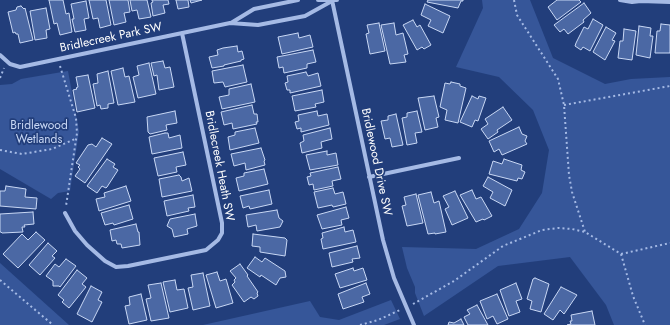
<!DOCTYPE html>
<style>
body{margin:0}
canvas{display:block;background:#223e7b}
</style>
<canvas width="670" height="325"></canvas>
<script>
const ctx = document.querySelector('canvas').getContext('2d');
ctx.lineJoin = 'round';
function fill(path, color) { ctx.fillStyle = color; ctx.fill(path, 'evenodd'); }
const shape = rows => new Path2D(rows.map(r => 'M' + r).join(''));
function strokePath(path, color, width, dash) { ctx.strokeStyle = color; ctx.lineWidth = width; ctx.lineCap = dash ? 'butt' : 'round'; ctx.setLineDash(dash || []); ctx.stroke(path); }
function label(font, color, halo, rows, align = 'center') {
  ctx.font = font + ' Jost,sans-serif'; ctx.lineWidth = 3.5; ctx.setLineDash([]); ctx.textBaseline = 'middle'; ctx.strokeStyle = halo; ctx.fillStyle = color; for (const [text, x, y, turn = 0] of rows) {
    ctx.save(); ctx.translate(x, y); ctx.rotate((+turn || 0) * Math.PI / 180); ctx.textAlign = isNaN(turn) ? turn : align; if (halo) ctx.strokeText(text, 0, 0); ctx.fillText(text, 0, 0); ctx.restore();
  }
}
fill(shape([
 [482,0,530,0,553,58,605,84,631,79,670,77,670,325,614,325,606,305,570,257,498,266,424,316,415,293,415,287,407,268,402,247,476,249,519,229,542,193,549,150,533,110,499,77,456,67,483,8],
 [68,71,79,131,70,191,58,193,51,199,0,169,0,85,12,84,21,79],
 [0,263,69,325,0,325],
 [391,300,400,319,384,325,203,325,310,301,320,317,339,320]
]), '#365699');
const building = shape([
 [49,0,63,0,66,14,69,13,72,32,60,35,57,23,54,24,49,0],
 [89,0,106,0,111,25,100,28,98,18,93,19,89,0],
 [109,0,128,0,130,12,124,13,126,22,114,25,109,0],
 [130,0,147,0,151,17,139,19,137,10,132,11,130,0],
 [152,0,168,0,169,4,163,5,165,13,153,16,151,3,153,2,152,0],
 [176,0,188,0,189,7,178,9,176,0],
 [190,0,202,0,191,3,190,0],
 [428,0,463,0,463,1,461,1,458,8,427,2,428,0],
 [557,0,579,0,581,2,557,20,548,7,557,0],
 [86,1,89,18,84,19,86,30,75,32,72,19,74,19,71,4,86,1],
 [584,3,591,13,583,20,584,22,568,34,564,29,560,32,554,25,584,3],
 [425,4,450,16,443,33,428,26,431,20,421,15,425,4],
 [21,6,24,9,25,8,33,40,20,43,18,34,16,34,15,32,13,33,8,12,16,10,17,7,21,6],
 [46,8,50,29,46,30,47,38,35,40,30,11,46,8],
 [593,19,603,25,590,51,583,47,581,50,575,46,576,43,584,27,588,29,593,19],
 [413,20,417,27,420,25,431,45,424,49,422,47,417,50,403,25,413,20],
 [379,23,385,51,370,54,366,34,369,33,367,25,379,23],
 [394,23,396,35,403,33,408,54,404,55,406,62,390,64,381,25,394,23],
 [661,24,670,25,670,53,655,53,657,31,660,31,661,24],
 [639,26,651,28,650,36,653,36,650,58,636,55,639,26],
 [606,27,616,33,612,40,615,41,605,60,593,52,606,27],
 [624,29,636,31,632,60,618,58,620,41,623,41,624,29],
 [298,33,299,38,310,35,313,47,282,54,278,37,298,33],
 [237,46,238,52,242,51,244,59,241,60,241,61,224,65,224,66,212,68,209,57,218,55,217,50,223,48,237,46],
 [313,50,316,62,307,64,307,68,284,73,283,67,279,68,277,57,313,50],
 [163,61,165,68,170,67,174,87,159,90,157,75,154,76,151,63,163,61],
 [149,63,156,94,138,98,133,77,139,75,137,66,149,63],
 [243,65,247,82,225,87,223,82,214,83,212,71,243,65],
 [123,68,125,77,129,76,135,102,118,105,111,71,123,68],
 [108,71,114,103,108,104,108,108,101,109,100,105,97,106,93,84,98,83,97,74,108,71],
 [306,72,308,76,318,73,321,86,290,93,290,90,287,90,285,83,288,82,287,76,306,72],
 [88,75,95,108,77,112,73,90,77,89,76,88,78,87,76,77,88,75],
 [451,82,460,84,460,86,466,88,458,123,445,120,447,110,440,107,445,83,450,84,451,82],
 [251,84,255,102,222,109,219,97,229,95,229,89,251,84],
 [322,90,324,102,315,104,316,107,295,111,292,96,322,90],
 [434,96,439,117,436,118,438,127,425,130,418,98,434,96],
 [472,96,478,99,479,96,486,98,478,121,475,120,472,127,460,122,472,96],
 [252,105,254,114,257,114,258,122,256,122,257,124,233,129,232,123,224,125,221,112,252,105],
 [503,107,512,120,497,130,498,132,488,139,481,129,488,124,485,119,503,107],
 [175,111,177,123,166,125,167,130,150,134,148,132,147,117,175,111],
 [317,111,318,116,327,114,329,125,301,132,301,128,297,129,295,122,299,121,298,115,317,111],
 [417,111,422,132,415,133,417,143,407,145,402,118,407,117,407,113,417,111],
 [396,114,403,145,392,147,390,138,385,139,381,121,388,120,388,116,396,114],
 [519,127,522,134,527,136,525,141,527,144,502,155,499,149,494,152,489,141,519,127],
 [255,128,259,143,230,150,228,137,235,135,235,132,255,128],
 [330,128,332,139,321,142,322,148,302,153,300,143,304,141,303,135,330,128],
 [165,133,168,133,169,138,180,135,182,148,152,154,149,137,165,133],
 [102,138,112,144,85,183,75,176,80,169,78,167,80,165,76,163,88,145,92,144,96,147,102,138],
 [261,148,265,160,264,161,265,165,246,170,245,163,234,166,231,154,261,148],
 [327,151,327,155,336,153,338,165,310,170,306,155,327,151],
 [183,152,186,165,176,167,177,172,158,176,154,158,183,152],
 [107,159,115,164,113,167,118,170,107,187,106,188,102,186,97,193,87,186,107,159],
 [504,159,522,165,521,170,525,172,522,179,518,178,517,181,489,174,493,161,502,164,504,159],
 [338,167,341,179,332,181,333,186,314,190,313,184,309,185,307,177,311,176,310,173,338,167],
 [264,169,268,184,239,191,236,178,244,176,244,173,264,169],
 [179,175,181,177,182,181,189,178,192,191,162,197,159,179,179,175],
 [488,177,512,190,505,206,490,198,493,192,483,186,488,177],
 [6,186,26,189,25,197,37,198,36,209,0,206,0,191,5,191,6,186],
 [126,186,131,201,99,211,96,199,105,197,104,193,126,186],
 [333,188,335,194,343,192,346,204,333,207,332,205,318,208,314,192,333,188],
 [269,190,272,204,250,209,249,206,243,208,240,196,269,190],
 [472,190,476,199,481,197,492,216,484,220,483,219,476,222,460,195,472,190],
 [455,191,468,218,452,225,445,209,449,207,443,196,455,191],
 [431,192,434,203,439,201,446,232,435,234,435,233,428,234,418,195,431,192],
 [416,194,423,223,407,226,402,206,406,205,404,197,416,194],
 [193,195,195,207,188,208,189,211,167,216,164,201,193,195],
 [129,205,133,219,114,225,113,223,105,225,101,213,129,205],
 [346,207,349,218,341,220,342,225,322,229,317,215,346,207],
 [277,210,279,218,283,221,280,227,257,231,256,225,248,227,246,215,277,210],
 [33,212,34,224,24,225,25,227,22,227,23,232,2,233,1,232,0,232,0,214,33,212],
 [195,214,197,226,187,229,188,234,174,237,172,229,167,226,170,219,195,214],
 [136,224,138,232,139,232,140,245,122,248,121,244,117,244,116,240,112,241,110,230,136,224],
 [344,227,345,232,353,230,356,242,323,249,321,239,323,238,322,233,344,227],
 [36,232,45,240,18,268,3,254,22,234,28,240,36,232],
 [253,234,285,238,287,240,285,256,260,252,260,247,252,246,253,234],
 [48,243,57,251,52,256,55,258,40,275,29,265,48,243],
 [357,246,360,258,352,259,353,262,332,267,329,253,357,246],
 [255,257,262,262,265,258,285,271,286,277,280,278,276,285,261,275,260,277,247,268,255,257],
 [66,259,76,266,60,287,59,286,53,286,53,281,46,276,55,264,59,267,66,259],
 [240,264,248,275,247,276,258,292,257,293,258,296,254,299,251,297,244,302,232,285,235,282,234,280,236,278,230,271,240,264],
 [353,268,354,271,363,268,367,280,340,288,335,274,353,268],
 [77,270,87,278,82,284,86,287,69,308,62,302,64,300,58,295,77,270],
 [217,272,220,281,226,279,233,303,216,308,206,275,217,272],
 [203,273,210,306,193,310,188,288,193,287,191,275,203,273],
 [535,278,549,284,541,312,530,309,532,301,527,299,533,279,535,278],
 [175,280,177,290,184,289,188,308,170,312,163,282,175,280],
 [161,283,169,318,151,321,146,299,151,298,148,285,161,283],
 [366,283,370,294,362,297,364,302,343,309,338,294,366,283],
 [516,283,522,299,516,301,520,312,509,316,500,290,516,283],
 [91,286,102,292,98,300,102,302,92,322,77,314,91,286],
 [561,287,577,295,564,314,560,310,553,320,544,314,561,287],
 [141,294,147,320,129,324,125,306,130,305,129,297,141,294],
 [497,294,508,319,497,324,493,316,487,319,480,301,497,294],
 [477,305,488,325,468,325,464,317,470,314,467,310,477,305],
 [592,311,595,325,567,325,571,324,570,321,572,321,571,315,592,311],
 [461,319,464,325,448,325,449,322,454,323,461,319]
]);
fill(building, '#4b68a4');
strokePath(building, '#c8d7f4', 1);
strokePath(shape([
 [514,0,517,15,558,79,564,105,569,175,572,192,585,232],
 [60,66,76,118,77,133,66,206],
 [0,78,4,68],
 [564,105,670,86],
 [0,150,22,154,52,149,75,139],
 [621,254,670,243],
 [0,280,53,325],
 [413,304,454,281,503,246,542,230,558,228,572,229,585,232,621,254,633,296,645,325],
 [360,325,378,320,400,310]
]), '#a5bae5', 2, [2, 3]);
strokePath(shape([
 [318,0,337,0],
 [332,0,383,240,394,278,414,325],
 [620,0,632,2,641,1,670,2],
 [231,23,254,9,298,0],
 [0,55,10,64,20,67,25,66,230,23,258,25,305,16,332,1],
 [369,177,459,158],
 [65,213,75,231,87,245,105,261,116,267,128,266,206,250,218,240,222,233,222,223,182,33]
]), '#a5bae5', 4);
label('12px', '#fff', '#223e7b', [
 ["Bridlecreek Park SW",111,38,-12],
 ["Bridlewood Drive SW",376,162,78],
 ["Bridlecreek Heath SW",219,166,79]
]);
label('12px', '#c8d7f4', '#223e7b', [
 ["Bridlewood",39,126],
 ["Wetlands",39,140]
]);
</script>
